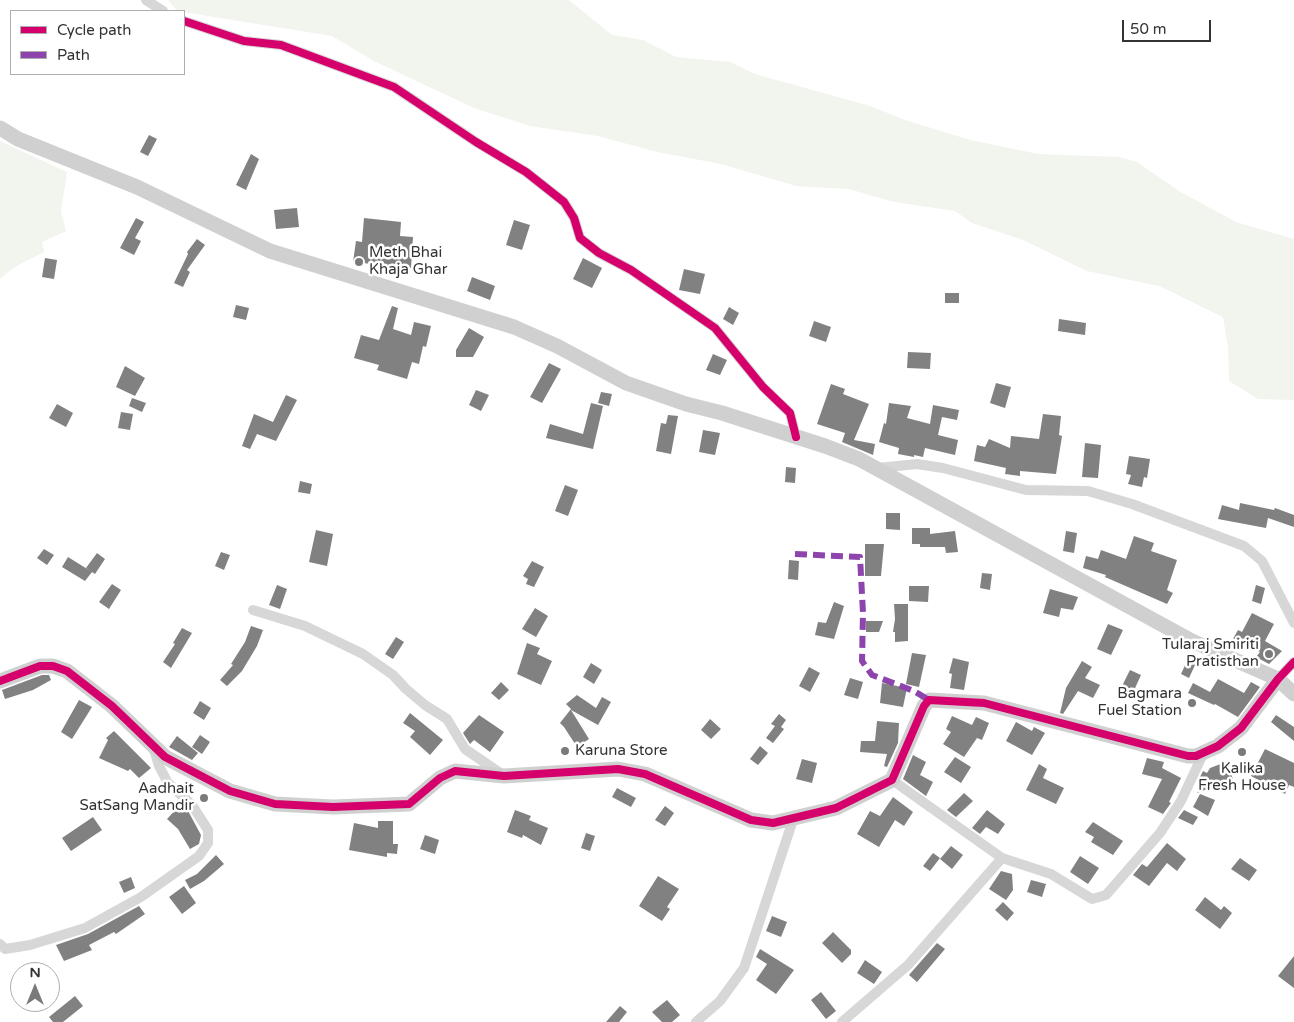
<!DOCTYPE html>
<style>
body{margin:0}
#map{position:relative;width:1294px;height:1022px;overflow:hidden;background:#fff;font-family:"Varela Round",sans-serif}
canvas{display:block}
.legend{position:absolute;left:10px;top:10px;width:175px;height:65px;box-sizing:border-box;background:#fff;border:1px solid #adadad;margin:0;padding:6px 9px;list-style:none;font-size:15px;color:#333}
.legend li{display:flex;align-items:center;gap:10px;height:25px}
.legend b{width:25px;border:1px solid #adadad}
.north{position:absolute;left:10px;top:962px;width:50px;height:50px;box-sizing:border-box;background:#fff;border:1px solid #adadad;border-radius:50%;rotate:0deg;font-size:14px;font-weight:700;line-height:20px;text-align:center;color:#333}
.north::after{content:'';display:block;margin:auto;width:18px;height:22px;background:#7a7a7a;clip-path:polygon(50% 0,100% 100%,50% 72%,0 100%)}
.scale{position:absolute;left:1122px;top:20px;width:89px;height:22px;box-sizing:border-box;border:2px solid #333;border-top:0;padding-left:6px;font-size:15px;line-height:18px;white-space:nowrap;color:#333;-webkit-text-stroke:4px #fff;paint-order:stroke}
</style>
<div id="map">
<canvas width="1294" height="1022"></canvas>
<ul class="legend">
<li><b style="height:6px;background:#d6006c"></b>Cycle path</li>
<li><b style="height:6px;background:#8e44ad"></b>Path</li>
</ul>
<div class="north">N</div>
<div class="scale">50 m</div>
</div>
<script>
const ctx = document.querySelector('canvas').getContext('2d');
ctx.lineJoin = 'round';
function fill(path, color) { ctx.fillStyle = color; ctx.fill(path, 'evenodd'); }
const shape = rows => new Path2D(rows.map(r => 'M' + r).join(''));
function strokePath(path, color, width, dash) { ctx.strokeStyle = color; ctx.lineWidth = width; ctx.lineCap = dash ? 'butt' : 'round'; ctx.setLineDash(dash || []); ctx.stroke(path); }
function label(font, color, halo, rows, align = 'center') {
  ctx.font = font + ' "Varela Round",sans-serif'; ctx.lineWidth = 5; ctx.setLineDash([]); ctx.textBaseline = 'middle'; ctx.strokeStyle = halo; ctx.fillStyle = color; for (const [text, x, y, turn = 0] of rows) {
    ctx.save(); ctx.translate(x, y); ctx.rotate((+turn || 0) * Math.PI / 180); ctx.textAlign = isNaN(turn) ? turn : align; if (halo) ctx.strokeText(text, 0, 0); ctx.fillText(text, 0, 0); ctx.restore();
  }
}
fill(shape([
 [168,0,569,0,612,35,643,40,676,57,730,62,755,74,870,106,905,120,970,140,1038,154,1119,157,1137,162,1179,191,1236,222,1294,239,1294,400,1258,399,1229,381,1228,347,1223,317,1159,286,1087,271,1023,240,972,223,955,211,894,202,849,189,796,186,721,164,657,152,598,136,530,126,474,108,374,61,332,36,177,11],
 [0,141,67,172,61,211,66,231,42,242,44,252,13,268,0,279]
]), '#f1f5ed');
fill(shape([
 [149,135,157,139,148,156,140,152],
 [251,154,259,159,246,190,236,185],
 [297,208,299,227,276,229,274,210],
 [136,218,144,222,135,238,141,241,134,255,120,248],
 [364,218,401,222,400,236,413,237,411,268,353,262,356,241,362,242],
 [514,220,530,225,522,250,506,245],
 [197,239,205,245,187,270,190,272,183,287,174,283,188,254,187,252],
 [45,258,57,260,54,279,42,277],
 [583,258,602,268,592,288,573,279],
 [684,269,705,274,700,294,679,290],
 [472,277,495,286,490,300,467,291],
 [945,293,959,293,959,303,945,303],
 [236,305,249,308,246,320,233,317],
 [392,306,398,308,393,329,411,335,414,322,431,326,426,347,423,346,419,364,412,362,407,379,377,370,379,365,354,358,361,335,379,340],
 [729,307,739,313,733,325,723,319],
 [1059,319,1086,323,1085,335,1058,331],
 [814,321,831,327,826,342,809,336],
 [469,328,484,337,473,357,456,357,456,350],
 [908,352,931,353,930,369,907,368],
 [713,354,727,360,720,375,706,370],
 [549,363,561,369,542,403,530,397],
 [125,366,145,378,135,396,116,387],
 [996,383,1011,387,1005,408,990,403],
 [831,384,845,389,843,394,869,404,854,440,875,444,873,455,842,442,845,433,817,424],
 [476,390,489,395,481,411,469,405],
 [601,392,612,394,609,406,598,403],
 [286,395,297,400,276,441,257,434,250,449,242,446,254,414,273,422],
 [132,398,146,403,142,412,129,406],
 [591,403,603,406,593,449,546,438,550,424,583,434],
 [889,403,911,406,907,418,930,424,933,405,959,410,957,420,942,417,938,435,958,440,955,455,925,448,923,457,914,455,914,457,898,454,899,448,879,442,884,423,886,424],
 [57,404,73,413,66,427,49,418],
 [121,412,133,414,130,430,118,428],
 [1043,414,1061,416,1059,435,1062,436,1056,474,1020,471,1020,476,1005,474,1006,468,974,461,977,445,985,447,989,439,1010,448,1011,436,1039,439],
 [668,415,678,416,671,454,656,451,661,423,666,424],
 [703,430,720,433,715,455,699,452],
 [1085,443,1101,445,1098,478,1082,477],
 [1129,456,1150,459,1147,478,1144,477,1142,487,1128,484,1131,475,1126,474],
 [786,467,796,468,795,483,785,482],
 [300,481,312,484,310,494,298,492],
 [565,485,578,490,568,516,555,511],
 [1240,503,1274,510,1275,508,1294,515,1294,527,1268,518,1266,528,1218,519,1222,505,1239,510],
 [886,513,900,513,900,530,886,529],
 [912,528,930,528,930,534,955,531,958,552,946,553,945,547,920,547,920,544,912,544],
 [316,530,333,534,327,566,309,562],
 [1066,531,1077,533,1074,553,1063,551],
 [1134,536,1154,543,1151,551,1177,560,1167,590,1173,593,1167,604,1105,577,1106,575,1083,568,1086,556,1098,559,1101,550,1126,559],
 [865,544,884,544,881,576,865,576],
 [44,549,54,555,47,565,37,558],
 [221,552,230,555,224,570,215,566],
 [97,553,105,559,95,574,86,568],
 [68,557,92,572,85,581,62,567],
 [789,560,799,561,798,580,788,579],
 [532,561,544,567,534,587,526,584,528,579,523,576],
 [982,573,992,574,990,590,980,588],
 [112,584,121,590,109,609,99,602],
 [277,585,287,589,280,609,269,605],
 [1256,585,1265,588,1261,604,1252,601],
 [909,586,929,586,928,602,909,601],
 [1050,589,1078,597,1073,610,1061,608,1059,617,1043,613],
 [834,602,844,606,834,639,815,635,818,622,826,623],
 [894,604,908,604,908,641,895,642,895,632,893,632,895,619],
 [535,608,548,616,536,637,522,629],
 [1252,613,1274,624,1265,641,1282,651,1269,664,1256,657,1260,652,1233,639,1238,630,1242,632],
 [866,621,883,621,879,632,866,632],
 [1108,624,1123,630,1111,655,1097,649],
 [251,626,263,630,257,646,242,671,227,686,220,680,233,665,231,664,245,642],
 [182,628,192,633,171,668,163,662,175,644,173,643],
 [396,637,404,642,393,659,385,654],
 [527,643,540,648,537,654,552,661,541,685,517,674],
 [912,653,926,655,919,687,906,684],
 [953,658,969,662,964,690,950,688,952,674,949,673],
 [1188,659,1196,663,1189,678,1181,674],
 [1082,661,1092,667,1085,678,1100,685,1093,698,1078,691,1063,714,1060,713,1066,688],
 [591,663,602,670,594,684,583,677],
 [809,667,820,673,810,692,799,686],
 [1130,670,1141,675,1131,697,1119,692],
 [42,675,49,675,51,680,33,690,5,699,2,690],
 [850,678,863,682,858,699,844,695],
 [1218,679,1244,693,1251,682,1260,687,1238,717,1215,704,1214,705,1188,693,1193,683,1210,692],
 [501,682,509,690,499,700,491,693],
 [882,683,907,688,903,707,880,703],
 [577,695,596,708,602,697,611,702,598,725,571,710,589,739,577,747,564,727,560,723,571,709,566,704],
 [79,700,92,707,72,739,61,732],
 [200,701,211,708,204,720,193,713],
 [410,713,443,740,430,755,410,737,415,731,403,723],
 [779,714,786,720,781,727,784,729,773,743,766,738,775,726,771,724],
 [479,715,504,732,490,752,474,740,470,744,463,733],
 [1276,715,1294,727,1294,741,1271,722],
 [952,716,972,725,976,717,989,723,982,740,977,738,964,757,943,744,951,732,946,729],
 [710,719,721,729,711,739,701,730],
 [877,721,899,723,898,743,887,767,884,766,887,754,860,752,861,741,875,741],
 [1016,722,1032,731,1034,727,1045,733,1032,755,1006,741],
 [114,731,151,768,139,778,130,769,128,771,99,758,108,740,106,738],
 [200,735,210,742,202,754,192,747],
 [177,736,198,753,192,760,169,747],
 [760,746,768,753,758,765,750,759],
 [1265,749,1294,763,1294,787,1289,785,1285,794,1251,776],
 [913,755,926,762,920,775,933,782,926,796,903,779],
 [955,757,971,767,961,783,944,772],
 [1147,758,1164,762,1162,768,1181,778,1169,802,1171,803,1163,814,1148,807,1162,779,1142,774],
 [802,759,817,763,812,783,796,779],
 [1226,762,1233,779,1197,793,1204,782,1199,779,1203,771,1207,773,1210,768],
 [1039,764,1047,769,1043,778,1064,788,1056,804,1026,790],
 [617,788,636,798,631,807,612,797],
 [964,793,973,801,956,817,947,810],
 [1200,794,1215,800,1208,816,1193,807],
 [893,797,913,812,904,826,895,820,879,847,857,834,870,811,880,816],
 [181,804,187,809,201,835,199,844,190,849,178,829,167,819],
 [665,806,674,813,665,826,655,820],
 [515,810,531,816,529,820,548,828,541,845,523,835,522,838,507,832],
 [987,810,1005,824,998,834,986,827,980,834,972,828],
 [1184,810,1198,817,1193,825,1178,818],
 [93,817,102,830,71,851,62,838],
 [378,821,393,821,393,844,398,844,397,854,387,853,387,857,349,850,354,823,378,828],
 [1093,822,1123,841,1113,855,1091,842,1094,837,1085,832],
 [586,833,595,836,590,851,581,848],
 [425,835,439,840,435,854,420,849],
 [1167,843,1186,859,1177,871,1167,863,1149,886,1133,875,1142,864,1147,867],
 [951,846,963,855,952,869,940,859],
 [933,853,940,858,930,871,923,866],
 [216,855,224,864,204,881,190,889,185,880,197,874],
 [1080,856,1099,868,1088,884,1070,872],
 [1240,858,1257,870,1249,881,1231,869],
 [1001,871,1012,874,1013,890,1006,900,989,889],
 [658,876,679,889,667,907,670,909,662,921,639,906],
 [131,877,135,888,124,893,119,882],
 [1031,880,1046,884,1042,897,1027,892],
 [184,886,196,903,182,914,169,897],
 [1205,897,1221,910,1224,906,1232,913,1220,929,1195,910],
 [1003,902,1014,913,1007,921,995,910],
 [139,906,145,914,116,934,114,932,89,945,92,950,64,961,56,945,88,934],
 [772,916,787,922,781,937,766,931],
 [833,932,851,950,851,954,842,963,822,943],
 [937,943,945,949,917,982,909,975],
 [760,949,794,970,776,994,756,980,767,964,756,957],
 [1294,956,1294,988,1278,976],
 [865,960,882,972,874,984,857,973],
 [821,992,836,1011,826,1019,811,1000],
 [75,996,83,1006,63,1022,53,1022,49,1017],
 [667,1000,680,1015,672,1022,662,1022,652,1012],
 [620,1006,627,1012,619,1022,606,1022]
]), '#818181');
strokePath(shape([
 [146,0,163,11],
 [184,21,244,41,281,45,394,87,476,142,526,172,564,202,574,218,580,238,599,253,631,270,715,328,763,387,790,413,796,437],
 [878,468,917,464,943,468,1026,490,1088,491,1132,504,1244,546,1262,561,1294,623],
 [253,610,305,626,363,654,393,675,406,689,425,705,447,719,465,749,503,775],
 [1278,679,1294,662],
 [1002,858,1051,874,1092,899,1106,895,1160,833,1181,801,1203,754],
 [0,944,5,949,30,945,85,928,141,897,199,856,208,843,208,830,192,805,168,783,159,766,154,749],
 [696,1022,720,1001,744,968,793,820],
 [842,1022,908,965,1002,858,892,780]
]), '#d7d7d7', 10);
strokePath(shape([
 [0,128,18,139,137,187,270,251,514,327,557,346,626,383,686,404,722,413,825,446,859,459,1192,641,1278,679,1294,694],
 [0,681,40,666,53,666,67,671,112,706,165,757,230,791,275,804,333,807,409,804,440,778,455,771,504,776,618,769,645,774,751,820,773,823,836,808,892,780,924,706,929,700,984,703,1188,756,1196,756,1218,746,1241,728,1278,679]
]), '#d0d0d0', 15);
strokePath(shape([
 [795,554,860,557,863,613,862,661,872,675,914,691,929,700]
]), '#8e44ad', 6, [12, 6]);
strokePath(shape([
 [184,21,244,41,281,45,394,87,476,142,526,172,564,202,574,218,580,238,599,253,631,270,715,328,763,387,790,413,796,437],
 [0,681,40,666,53,666,67,671,112,706,165,757,230,791,275,804,333,807,409,804,440,778,455,771,504,776,618,769,645,774,751,820,773,823,836,808,892,780,924,706,929,700,984,703,1188,756,1196,756,1218,746,1241,728,1278,679,1294,662]
]), '#d6006c', 8);
for (const [x, y, r, color] of [
 [359,262,5,"#7a7a7a"],
 [1269,654,5,"#7a7a7a"],
 [1192,703,5,"#7a7a7a"],
 [565,751,5,"#7a7a7a"],
 [1242,752,5,"#7a7a7a"],
 [204,798,5,"#7a7a7a"]
]) { const dot = new Path2D(); dot.arc(x, y, r, 0, 2 * Math.PI); ctx.fillStyle = color; ctx.fill(dot); strokePath(dot, '#fff', 2); }
label('15px', '#333', '#fff', [
 ["Meth Bhai",369,253,"left"],
 ["Khaja Ghar",369,270,"left"],
 ["Tularaj Smiriti",1259,645],
 ["Pratisthan",1259,662],
 ["Bagmara",1182,694],
 ["Fuel Station",1182,711],
 ["Karuna Store",575,751,"left"],
 ["Kalika",1242,769,"center"],
 ["Fresh House",1242,786,"center"],
 ["Aadhait",194,789],
 ["SatSang Mandir",194,806]
], 'right');
</script>
